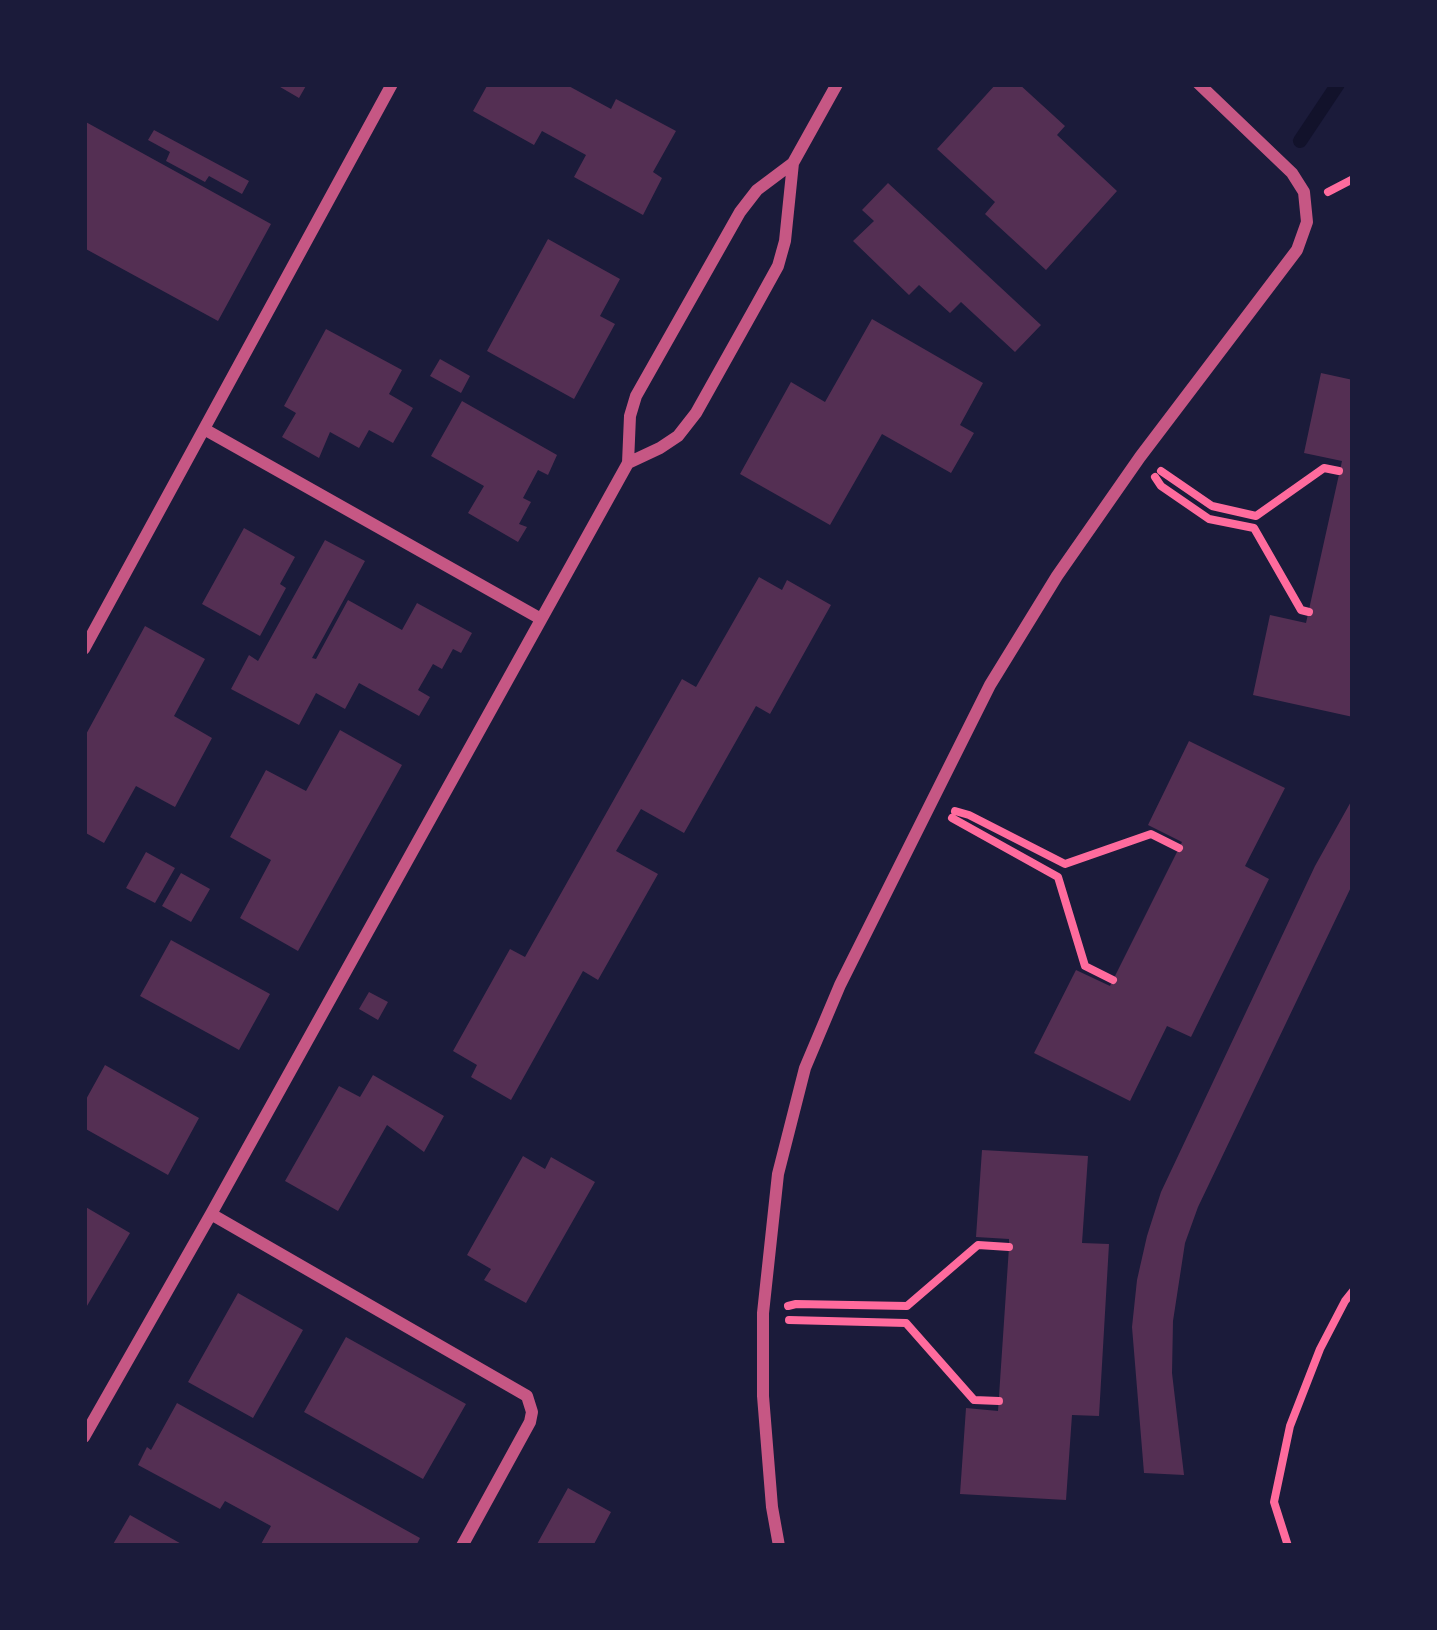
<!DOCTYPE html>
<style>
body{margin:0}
#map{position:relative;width:1437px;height:1630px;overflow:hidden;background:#1b1b3a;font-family:"Source Sans 3",sans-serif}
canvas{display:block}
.frame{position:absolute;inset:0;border:87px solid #1b1b3a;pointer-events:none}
</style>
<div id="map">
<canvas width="1437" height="1630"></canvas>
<div class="frame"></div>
</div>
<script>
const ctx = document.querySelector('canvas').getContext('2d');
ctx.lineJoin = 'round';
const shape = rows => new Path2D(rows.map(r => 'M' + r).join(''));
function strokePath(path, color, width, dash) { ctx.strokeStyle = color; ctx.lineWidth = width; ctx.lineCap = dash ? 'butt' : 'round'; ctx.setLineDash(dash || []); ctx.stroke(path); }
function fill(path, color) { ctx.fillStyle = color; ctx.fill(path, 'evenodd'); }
strokePath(shape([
 [1300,141,1338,84]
]), '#12122b', 14);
fill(shape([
 [275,84,307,84,299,98],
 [488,84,565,84,611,109,616,99,676,131,653,172,662,178,643,215,574,177,586,155,542,131,534,145,473,111],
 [996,84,1019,84,1065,126,1057,135,1117,191,1046,270,985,214,995,202,937,149],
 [84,121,271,224,218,321,84,248],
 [154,130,249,181,242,194,209,176,205,182,166,161,170,152,148,140],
 [888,183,1041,325,1015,352,961,302,950,313,919,285,909,295,853,241,874,221,862,210],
 [548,239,620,279,600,316,615,324,574,399,487,351],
 [872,319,983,383,960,425,974,433,951,473,882,434,830,525,740,474,791,382,825,402],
 [326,329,402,370,389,394,413,408,393,443,369,430,359,448,330,432,319,458,282,437,296,413,284,406],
 [440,359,470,376,461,393,430,376],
 [1321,373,1353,380,1353,717,1253,695,1270,615,1306,623,1342,461,1304,453],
 [462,401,557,455,548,475,538,470,523,498,531,502,519,524,527,527,518,542,468,513,484,486,431,456],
 [244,528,295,557,280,584,286,588,260,636,202,604],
 [325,540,365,561,312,658,316,659,348,600,402,630,417,603,472,633,461,653,453,649,442,669,433,664,418,690,430,697,419,716,359,683,345,709,316,693,299,725,231,689,249,655,258,661],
 [759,577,782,590,787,580,831,605,770,714,756,706,684,833,641,809,616,851,658,874,598,980,583,971,511,1100,471,1077,477,1065,453,1051,510,949,525,957,682,679,696,687],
 [145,626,205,659,174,716,212,738,175,807,136,786,104,843,84,832,84,738],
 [340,730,402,765,298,951,240,918,271,860,230,837,266,770,306,791],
 [1189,741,1285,788,1245,866,1269,879,1191,1037,1167,1026,1130,1101,1034,1053,1076,970,1110,986,1182,842,1148,825],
 [1353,798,1353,883,1198,1207,1185,1243,1173,1321,1172,1373,1184,1475,1144,1473,1132,1327,1137,1280,1147,1236,1161,1192,1315,866],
 [146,852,175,868,155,903,126,888],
 [181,873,210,889,191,922,162,906],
 [171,940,270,994,239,1050,140,996],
 [369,992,388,1002,378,1020,359,1009],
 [105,1065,199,1118,168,1175,84,1128,84,1103],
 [373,1075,444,1116,424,1152,387,1125,338,1211,285,1181,339,1086,360,1097],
 [982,1150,1088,1156,1082,1243,1109,1244,1099,1416,1072,1415,1066,1500,960,1494,966,1408,998,1411,1009,1247,1009,1239,976,1237],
 [523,1156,545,1169,551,1157,595,1182,526,1303,484,1280,491,1269,467,1255],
 [84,1206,130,1233,84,1311],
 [238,1293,303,1330,253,1418,188,1382],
 [346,1337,466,1404,423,1479,304,1412],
 [177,1403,420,1538,416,1546,260,1546,271,1526,225,1501,220,1509,138,1465,147,1447,151,1450],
 [568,1488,611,1512,593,1546,536,1546],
 [130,1515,185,1546,112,1546]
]), '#542f53');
strokePath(shape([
 [1328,192,1353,179],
 [1161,471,1212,506,1256,516,1324,468,1339,471],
 [1155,477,1161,486,1209,519,1254,528,1301,610,1309,612],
 [955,811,969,815,1065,864,1151,834,1179,848],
 [952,818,1058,877,1085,966,1113,980],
 [788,1306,796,1304,907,1306,978,1245,1009,1247],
 [789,1320,906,1323,974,1400,999,1401],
 [1288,1546,1274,1502,1290,1426,1320,1349,1345,1301,1353,1291]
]), '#ff6b9d', 8);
strokePath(shape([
 [204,429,541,619],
 [628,463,660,448,678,436,696,413,757,304,778,266,785,241,793,163,837,84],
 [84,649,392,84],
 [211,1214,527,1396,532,1412,530,1422,462,1546],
 [84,1437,211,1214,628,463,630,416,636,396,740,212,757,190,793,163],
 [779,1546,772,1507,763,1396,763,1313,778,1174,805,1068,840,985,990,685,1057,576,1140,457,1297,250,1307,222,1304,192,1292,173,1199,84]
]), '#c65784', 12);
</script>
